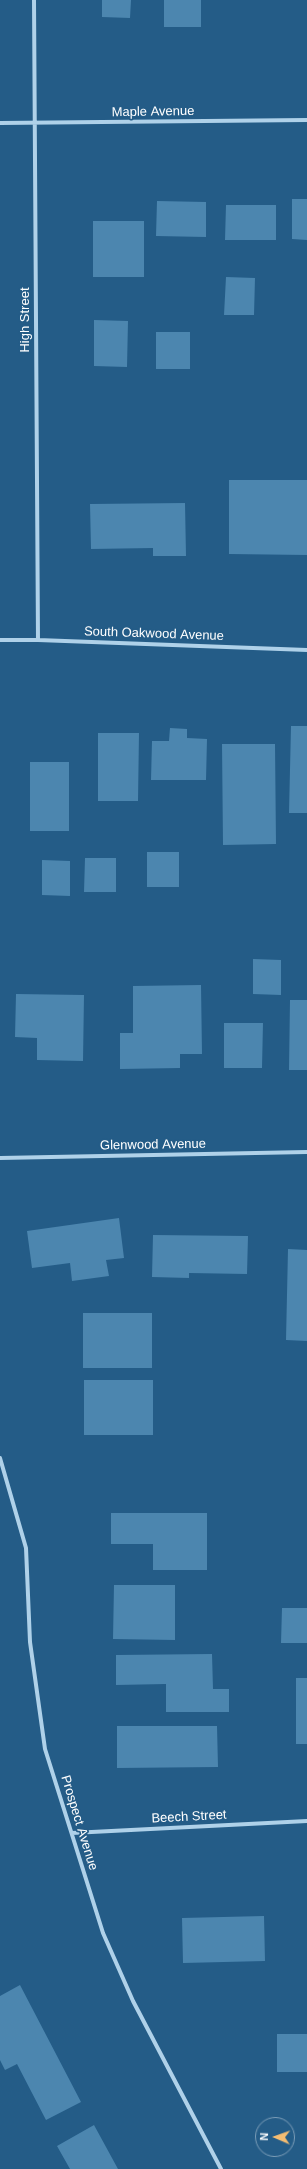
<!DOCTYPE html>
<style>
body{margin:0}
#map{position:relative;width:307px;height:2169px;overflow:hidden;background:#245c87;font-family:Arial,sans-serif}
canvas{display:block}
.north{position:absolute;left:255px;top:2117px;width:40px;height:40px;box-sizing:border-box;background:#245c87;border:1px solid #7c9db7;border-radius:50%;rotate:272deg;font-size:11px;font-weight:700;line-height:16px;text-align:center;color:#fff}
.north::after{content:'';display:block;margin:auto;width:14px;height:18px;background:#f4bd72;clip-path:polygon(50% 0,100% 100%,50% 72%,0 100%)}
</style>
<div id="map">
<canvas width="307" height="2169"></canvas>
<div class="north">N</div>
</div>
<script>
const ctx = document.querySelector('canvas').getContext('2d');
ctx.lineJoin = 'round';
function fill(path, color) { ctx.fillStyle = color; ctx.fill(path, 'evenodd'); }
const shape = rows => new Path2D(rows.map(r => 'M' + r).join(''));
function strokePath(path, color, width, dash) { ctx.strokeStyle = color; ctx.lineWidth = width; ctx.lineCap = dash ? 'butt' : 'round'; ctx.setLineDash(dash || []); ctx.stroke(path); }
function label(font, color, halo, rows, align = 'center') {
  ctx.font = font + ' Arial,sans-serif'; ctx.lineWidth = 3.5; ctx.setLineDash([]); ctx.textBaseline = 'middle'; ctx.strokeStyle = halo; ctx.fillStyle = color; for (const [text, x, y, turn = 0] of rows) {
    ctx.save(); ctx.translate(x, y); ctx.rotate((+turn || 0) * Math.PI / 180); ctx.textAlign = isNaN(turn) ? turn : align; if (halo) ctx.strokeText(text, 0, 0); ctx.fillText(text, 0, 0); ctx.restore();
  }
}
fill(shape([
 [102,0,131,0,130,18,102,17],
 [164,0,201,0,201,27,164,27],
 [292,199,307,199,307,240,292,239],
 [157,201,206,202,206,237,156,236],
 [226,205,276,205,276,240,225,240],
 [93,221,144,221,144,277,93,277],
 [226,277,255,278,254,315,224,315],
 [94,320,128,321,127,367,94,366],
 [156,332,190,332,190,369,156,369],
 [229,480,307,480,307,555,229,554],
 [185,503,186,556,153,556,153,548,91,549,90,504],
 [291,726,307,726,307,813,289,813],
 [170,728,187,729,187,738,207,739,206,780,151,780,152,741,169,741],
 [98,733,139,733,138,801,98,801],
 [222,744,275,744,276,844,223,845],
 [30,762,69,762,69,831,30,831],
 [147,852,179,852,179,887,147,887],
 [85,858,116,858,116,892,84,892],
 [42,860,70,861,70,896,42,895],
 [253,959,281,960,281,995,253,994],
 [201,985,202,1054,180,1054,180,1068,120,1069,120,1033,133,1033,133,986],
 [16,994,84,995,83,1061,37,1060,37,1038,15,1037],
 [290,1000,307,1000,307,1070,289,1070],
 [224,1023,263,1023,262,1068,224,1068],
 [119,1218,124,1258,106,1260,109,1276,72,1281,70,1263,32,1268,27,1231],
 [153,1235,248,1236,247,1274,189,1273,189,1278,152,1277],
 [288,1249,307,1250,307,1341,286,1340],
 [83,1313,152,1313,152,1368,83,1368],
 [84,1380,153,1380,153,1435,84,1435],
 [111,1513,207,1513,207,1570,153,1570,153,1544,111,1544],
 [114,1585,175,1585,175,1640,113,1639],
 [282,1608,307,1608,307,1643,281,1643],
 [212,1654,213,1689,229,1689,229,1712,166,1712,166,1684,116,1685,116,1655],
 [296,1678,307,1678,307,1744,296,1744],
 [117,1726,217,1726,218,1767,117,1768],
 [264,1916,265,1961,183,1963,182,1918],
 [20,1985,81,2102,46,2120,17,2064,5,2070,0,2060,0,1996],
 [277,2034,307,2034,307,2072,277,2072],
 [94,2125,118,2169,70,2169,57,2146]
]), '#4c86af');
strokePath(shape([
 [34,0,38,640],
 [0,123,307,120],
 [0,640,38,640,307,650],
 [0,1158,307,1152],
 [0,1458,26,1548,30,1642,45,1749,103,1933,133,2001,221,2169],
 [72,1833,307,1821]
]), '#afd1e9', 4);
label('13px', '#fff', '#245c87', [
 ["Maple Avenue",153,112,-1],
 ["High Street",25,320,-90],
 ["South Oakwood Avenue",154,634,2],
 ["Glenwood Avenue",153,1145,-1],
 ["Beech Street",189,1817,-3],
 ["Prospect Avenue",79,1823,73]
]);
</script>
